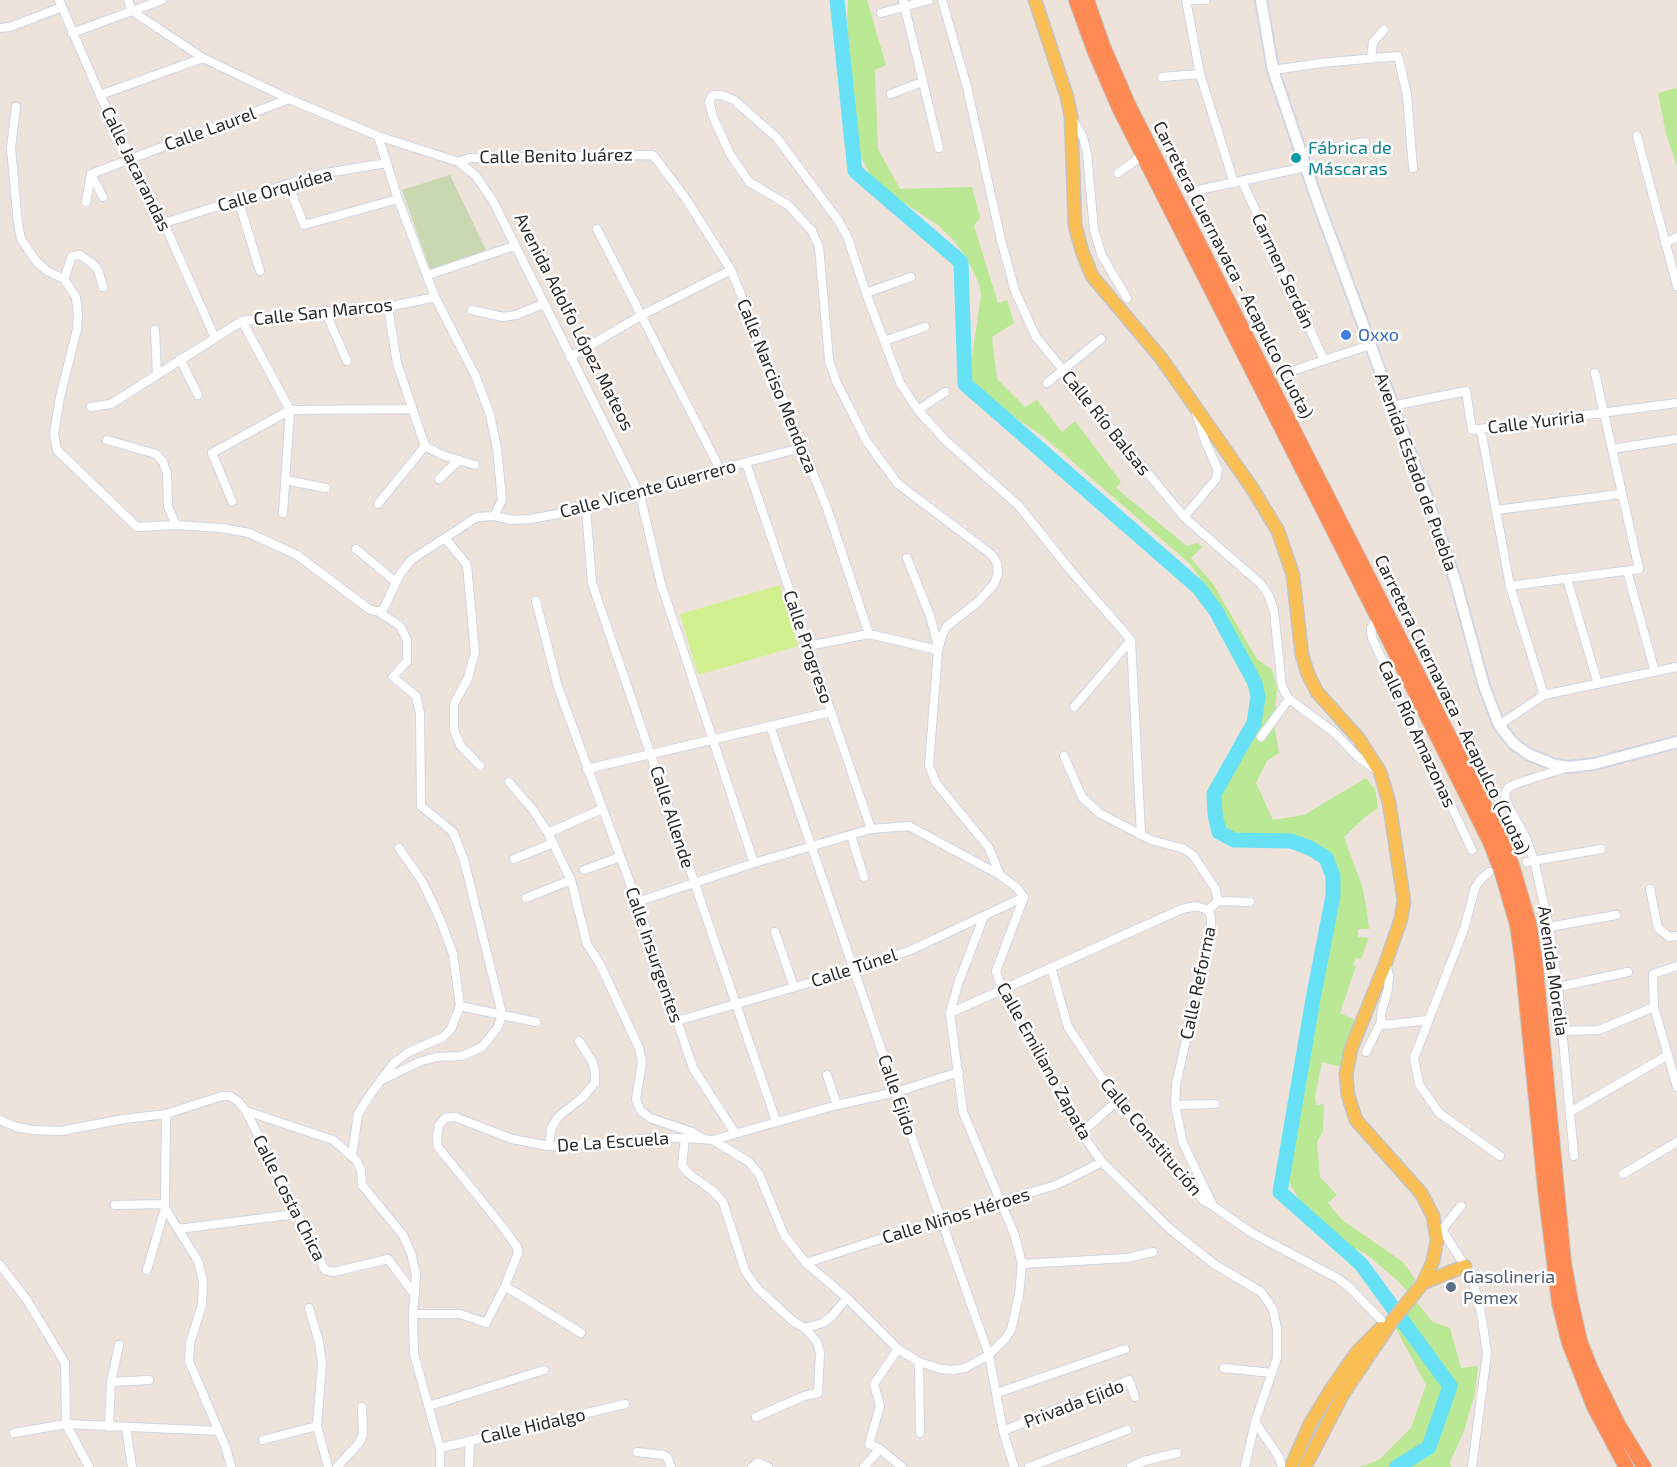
<!DOCTYPE html>
<meta charset="utf-8">
<style>
body{margin:0}
canvas{display:block;background:#ede3db}
</style>
<canvas width="1677" height="1467"></canvas>
<script>
const ctx = document.querySelector('canvas').getContext('2d');
ctx.lineJoin = 'round';
function fill(path, color) { ctx.fillStyle = color; ctx.fill(path, 'evenodd'); }
const shape = rows => new Path2D(rows.map(r => 'M' + r).join(''));
function strokePath(path, color, width, dash) { ctx.strokeStyle = color; ctx.lineWidth = width; ctx.lineCap = dash ? 'butt' : 'round'; ctx.setLineDash(dash || []); ctx.stroke(path); }
function label(font, color, halo, rows, align = 'center') {
  ctx.font = font + ' "Exo 2",sans-serif'; ctx.lineWidth = 5; ctx.setLineDash([]); ctx.textBaseline = 'middle'; ctx.strokeStyle = halo; ctx.fillStyle = color; for (const [text, x, y, turn = 0] of rows) {
    ctx.save(); ctx.translate(x, y); ctx.rotate((+turn || 0) * Math.PI / 180); ctx.textAlign = isNaN(turn) ? turn : align; if (halo) ctx.strokeText(text, 0, 0); ctx.fillText(text, 0, 0); ctx.restore();
  }
}
fill(shape([
 [848,0,867,0,886,65,875,70,878,149,900,189,972,187,980,218,974,226,998,303,1007,300,1014,323,992,337,997,379,1025,407,1037,400,1062,432,1075,421,1121,482,1116,488,1187,546,1197,543,1202,547,1191,558,1213,584,1257,659,1272,670,1277,688,1274,724,1279,753,1267,761,1256,783,1273,820,1304,815,1366,778,1375,789,1378,808,1365,817,1344,837,1362,886,1366,905,1369,929,1358,929,1358,937,1369,938,1361,959,1356,958,1353,965,1356,966,1340,1013,1357,1021,1341,1067,1322,1062,1315,1097,1316,1105,1324,1104,1323,1131,1317,1142,1320,1177,1337,1195,1328,1203,1342,1220,1403,1262,1415,1279,1408,1292,1433,1322,1450,1328,1461,1368,1478,1366,1475,1393,1464,1431,1450,1462,1451,1467,1359,1467,1379,1460,1411,1428,1426,1385,1392,1321,1408,1292,1398,1281,1366,1254,1332,1237,1304,1209,1286,1176,1284,1143,1316,1011,1336,903,1335,885,1329,870,1324,859,1316,849,1303,843,1283,839,1262,841,1237,839,1217,831,1208,816,1211,799,1220,779,1253,733,1258,712,1256,694,1232,632,1219,604,1190,564,1043,436,1014,417,972,383,972,357,981,295,979,284,967,258,953,240,938,225,892,195,872,178,859,153,856,136,847,19],
 [1677,88,1677,166,1666,134,1658,93]
]), '#bae894');
fill(shape([
 [450,175,486,250,431,272,402,190]
]), '#c9d8b1');
fill(shape([
 [780,585,798,646,698,675,680,614]
]), '#d2f08f');
strokePath(shape([
 [837,0,855,171,961,262,965,384,1199,588,1216,611,1255,683,1258,697,1254,723,1214,794,1215,814,1219,832,1234,840,1291,841,1310,848,1326,858,1333,876,1333,896,1313,999,1280,1192,1361,1264,1450,1386,1429,1447,1397,1467]
]), '#67e1f6', 15);
const street = shape([
 [59,0,100,95,164,223,215,338],
 [128,0,132,11,203,58,289,99,378,136,459,162,476,176,493,201,640,495,661,584,754,863],
 [903,0,939,148],
 [942,0,967,87,1001,240,1015,291,1036,337,1184,517,1261,584,1269,596,1274,611,1282,687,1289,699,1335,733,1358,757,1376,770],
 [1186,0,1200,74,1234,183],
 [1186,0,1206,0],
 [881,13,929,0],
 [0,28,10,27,62,7],
 [72,33,162,0],
 [1371,58,1373,42,1384,30],
 [1273,70,1321,63,1398,56,1407,95,1413,168],
 [1162,77,1200,74],
 [891,94,922,82],
 [100,95,203,58],
 [16,107,11,148,18,224,21,239,36,261,47,271,64,279,76,297,78,315,77,329,60,397,54,434,57,450,137,527,176,525,222,528,249,533,297,555,369,609,379,612,400,626,407,640,407,661,393,677,416,696,420,713,421,806,453,832,464,860,502,1014,498,1027,482,1047,462,1056,436,1057,419,1062,380,1081],
 [1073,120,1083,137,1087,153,1094,230,1102,256,1127,298],
 [378,136,398,199,435,297,476,377,490,415,497,448,502,500,494,516],
 [1637,136,1677,286],
 [1301,153,1365,142],
 [459,162,470,158,653,155,686,199,731,270,827,508,869,634],
 [1118,173,1135,161,1142,153],
 [91,174,289,99],
 [91,174,103,197],
 [1242,181,1324,360],
 [288,184,304,225,398,199],
 [1189,192,1306,167],
 [238,199,260,271],
 [86,202,91,174],
 [164,223,320,174,387,163],
 [597,229,720,469],
 [1665,243,1677,237],
 [428,275,514,246],
 [64,279,72,256,80,255,93,264,98,270,103,287],
 [866,293,911,277],
 [388,307,397,363,425,446],
 [472,310,503,317,516,315,543,304],
 [325,311,347,361],
 [242,321,290,410],
 [155,330,157,375],
 [884,341,925,327],
 [570,357,642,315,731,270],
 [180,359,198,395],
 [1283,374,1370,345],
 [1047,383,1101,339],
 [1392,406,1466,391,1472,430,1677,403],
 [91,407,111,404,242,321,325,311,388,307,435,297],
 [918,410,945,392],
 [1481,430,1510,586,1544,695],
 [107,440,156,454,163,462,167,473,168,507,176,525],
 [425,446,442,455,475,465],
 [1612,449,1677,439],
 [746,463,871,829],
 [439,479,459,460],
 [285,480,326,488],
 [232,501,212,453,290,410,412,409],
 [378,504,425,446],
 [586,509,592,583,776,1121],
 [1496,510,1621,494],
 [283,513,290,410],
 [1184,517,1216,479,1218,470,1205,441,1196,413],
 [446,539,467,565,475,652,468,678,454,704,454,730,460,745,480,766],
 [356,549,396,582],
 [907,558,930,616,938,646],
 [1627,571,1655,672],
 [1567,579,1598,684],
 [1510,586,1639,569,1595,373],
 [536,601,558,687,637,902,693,1068,735,1133],
 [379,612,384,608,399,576,411,560,477,517,494,516,512,520,530,519,586,509,640,495,720,469,801,448],
 [1378,618,1371,628,1372,638,1472,850],
 [808,646,869,634,938,650],
 [1074,707,1131,640],
 [1499,725,1544,695,1677,667],
 [770,726,896,1092,989,1355,1003,1431,1014,1467],
 [1261,737,1289,699],
 [1064,756,1082,797,1099,813,1151,840,1184,849,1193,855,1215,888,1218,901,1208,910],
 [1565,768,1515,784,1508,788,1505,794,1506,802,1526,838,1534,860,1549,927,1558,987,1574,1156],
 [587,769,830,712],
 [509,782,533,810,548,833,571,880,587,944,600,964,639,1048,642,1063,636,1099,640,1110,650,1118,692,1132,702,1138],
 [548,833,602,809],
 [1141,834,1131,640,1071,571,1019,506,945,440,918,410,900,383,866,293,847,236,838,220,777,138,734,100,721,95,713,95,709,101,713,117,730,154,749,182,788,205,812,231,819,247,829,360,836,381,867,442,898,484,991,554,997,563,998,574,994,584,978,602,947,626,942,636,938,650,929,765,936,783,989,848,1000,875,1017,888,1024,897,996,971,999,981,1043,1066,1081,1133,1102,1162,1171,1230,1214,1264,1261,1292,1273,1309,1277,1329,1277,1358,1255,1422,1245,1467],
 [851,835,864,877],
 [514,859,553,843],
 [1527,862,1601,849],
 [584,870,620,857],
 [1489,872,1481,879,1475,888,1464,929,1414,1058,1419,1084,1439,1113,1500,1156],
 [1650,889,1658,928,1669,937,1677,936],
 [526,898,571,880],
 [1218,901,1250,902],
 [637,902,754,863,871,829,909,826,1000,875],
 [1208,910,1211,917,1211,927,1176,1085,1175,1105,1183,1143,1213,1206,1252,1233,1337,1278,1349,1287,1389,1328],
 [1549,927,1616,915],
 [775,932,794,987],
 [1677,966,1653,974,1654,1007,1677,1087],
 [1051,967,1068,1027,1117,1101,1204,1201,1212,1205],
 [1558,987,1628,972],
 [460,1006,536,1022],
 [950,1013,1182,909,1196,906,1208,910],
 [677,1021,854,970,911,950,1024,897],
 [1381,1022,1385,1025,1428,1020],
 [1562,1031,1599,1030,1654,1007],
 [1366,1052,1381,1022,1381,1014,1388,989,1389,976,1386,963],
 [827,1075,837,1105],
 [1175,1105,1215,1104],
 [246,1111,333,1140,357,1161,361,1170,362,1185,403,1235,411,1253,416,1274,413,1314,414,1354,440,1448,440,1467],
 [1570,1112,1668,1055],
 [166,1114,165,1208,198,1261,203,1281,202,1305,190,1343,189,1361,226,1448,231,1467],
 [0,1120,16,1127,33,1130,61,1131,124,1119,166,1114,222,1096,230,1096,239,1102,246,1111,325,1270,334,1272,388,1259,415,1295],
 [1081,1133,1117,1101],
 [685,1138,682,1165,688,1173,713,1191,723,1202,745,1271,757,1288,794,1322,805,1328,817,1342,820,1353,818,1393,804,1396,756,1417],
 [713,1140,837,1105,896,1092,959,1072],
 [549,1146,551,1129,558,1117,583,1097,595,1083,595,1071,592,1061,579,1041],
 [352,1156,358,1114,370,1095,394,1063,409,1052,443,1037,451,1029,460,1006,453,954,440,919,422,881,399,848],
 [1623,1174,1677,1142],
 [115,1205,164,1204],
 [178,1229,296,1214],
 [1436,1229,1444,1233,1465,1266,1477,1294,1482,1319,1487,1353,1472,1467],
 [1441,1231,1461,1206],
 [806,1263,942,1219,1056,1185,1102,1162],
 [1022,1264,1127,1258,1153,1252],
 [0,1265,27,1300,65,1363,66,1424,89,1467],
 [147,1270,165,1208],
 [505,1286,581,1333],
 [309,1308,319,1342,322,1364,317,1426,328,1467],
 [413,1314,460,1314,486,1323,505,1286,518,1253,517,1247,502,1226,438,1147,437,1136,439,1125,445,1118,455,1117,512,1139,549,1146,611,1143,650,1138,685,1138,713,1140,749,1162,759,1174,784,1235,806,1263,847,1298,898,1349,919,1362,941,1369,953,1370,965,1368,989,1355,1006,1338,1011,1330,1019,1295,1022,1264,1015,1236,963,1112,950,1013,958,984,984,916],
 [805,1328,823,1323,831,1317,847,1298],
 [898,1349,874,1384,880,1406,869,1444,880,1449,902,1467],
 [919,1362,920,1433],
 [1224,1368,1272,1373],
 [111,1382,149,1380],
 [997,1393,1125,1349],
 [429,1406,544,1370],
 [1255,1422,1279,1457,1282,1467],
 [109,1427,111,1382,119,1345],
 [126,1428,132,1467],
 [1003,1431,1129,1380,1135,1397],
 [14,1433,66,1424,219,1431],
 [263,1440,317,1426],
 [440,1448,625,1404],
 [637,1452,663,1455,667,1457,671,1467],
 [337,1467,359,1443,363,1435,362,1407],
 [469,1467,470,1441],
 [752,1467,758,1462,768,1467],
 [864,1467,880,1449],
 [1029,1467,1127,1430],
 [1131,1467,1144,1461,1177,1453]
]);
const secondary = shape([
 [1261,0,1273,70,1316,197,1438,528,1456,583,1484,686,1499,725,1513,743,1528,754,1555,765,1569,767,1594,764,1677,742]
]);
const primary = shape([
 [1035,0,1067,97,1071,116,1075,225,1082,251,1092,276,1161,358,1252,488,1278,531,1293,575,1302,655,1308,674,1317,692,1359,739,1380,772,1389,802,1404,901,1401,919,1386,962,1351,1049,1346,1074,1348,1095,1356,1120,1421,1193,1433,1216,1437,1240,1433,1261,1423,1283,1392,1321,1343,1394,1305,1467],
 [1423,1283,1465,1266],
 [1291,1467,1310,1424,1332,1388,1357,1352,1381,1328]
]);
const highway = shape([
 [1076,0,1094,50,1120,110,1378,618,1490,842,1501,870,1517,925,1522,960,1545,1190,1559,1303,1569,1343,1594,1407,1626,1467],
 [1087,0,1103,46,1129,106,1500,836,1512,865,1529,923,1535,959,1564,1262,1571,1301,1580,1341,1591,1369,1619,1426,1644,1467]
]);
strokePath(street, '#d0d6e4', 10);
strokePath(secondary, '#d0d6e4', 14);
strokePath(primary, '#c3c3c3', 15);
strokePath(highway, '#c3c3c3', 16);
strokePath(street, '#fff', 8);
strokePath(secondary, '#fff', 10);
strokePath(primary, '#fabf54', 12);
strokePath(highway, '#ff8a54', 14);
for (const [x, y, r, color] of [
 [1296,158,6,"#0f9aa8"],
 [1346,335,6,"#3f7fe0"],
 [1451,1287,6,"#5c6f8a"]
]) { const dot = new Path2D(); dot.arc(x, y, r, 0, 2 * Math.PI); ctx.fillStyle = color; ctx.fill(dot); strokePath(dot, '#fff', 2); }
label('18px', '#2a2a2a', '#fff', [
 ["Calle Laurel",210,129,-20],
 ["Calle Benito Juárez",556,156,-1],
 ["Calle Jacarandas",136,169,64],
 ["Calle Orquídea",275,190,-16],
 ["Carretera Cuernavaca - Acapulco (Cuota)",1233,270,63],
 ["Carmen Serdán",1283,271,65],
 ["Calle San Marcos",323,312,-6],
 ["Avenida Adolfo López Mateos",574,322,63],
 ["Calle Narciso Mendoza",777,386,68],
 ["Calle Yuriria",1536,422,-7],
 ["Calle Río Balsas",1106,423,51],
 ["Avenida Estado de Puebla",1416,472,70],
 ["Calle Vicente Guerrero",648,489,-15],
 ["Calle Progreso",808,647,71],
 ["Carretera Cuernavaca - Acapulco (Cuota)",1452,705,64],
 ["Calle Río Amazonas",1417,734,65],
 ["Calle Allende",672,817,72],
 ["Calle Insurgentes",654,955,71],
 ["Calle Túnel",854,968,-18],
 ["Avenida Morelia",1553,971,82],
 ["Calle Reforma",1198,983,-78],
 ["Calle Emiliano Zapata",1044,1061,61],
 ["Calle Ejido",897,1095,71],
 ["Calle Constitución",1151,1137,50],
 ["De La Escuela",613,1142,-4],
 ["Calle Costa Chica",289,1198,63],
 ["Calle Niños Héroes",956,1216,-17],
 ["Privada Ejido",1074,1404,-21],
 ["Calle Hidalgo",533,1426,-13]
]);
label('18px', '#0d838f', '#fff', [
 ["Fábrica de",1308,148],
 ["Máscaras",1308,169]
], 'left');
label('18px', '#366cbe', '#fff', [
 ["Oxxo",1358,335]
], 'left');
label('18px', '#4e5e75', '#fff', [
 ["Gasolineria",1463,1277],
 ["Pemex",1463,1298]
], 'left');
</script>
